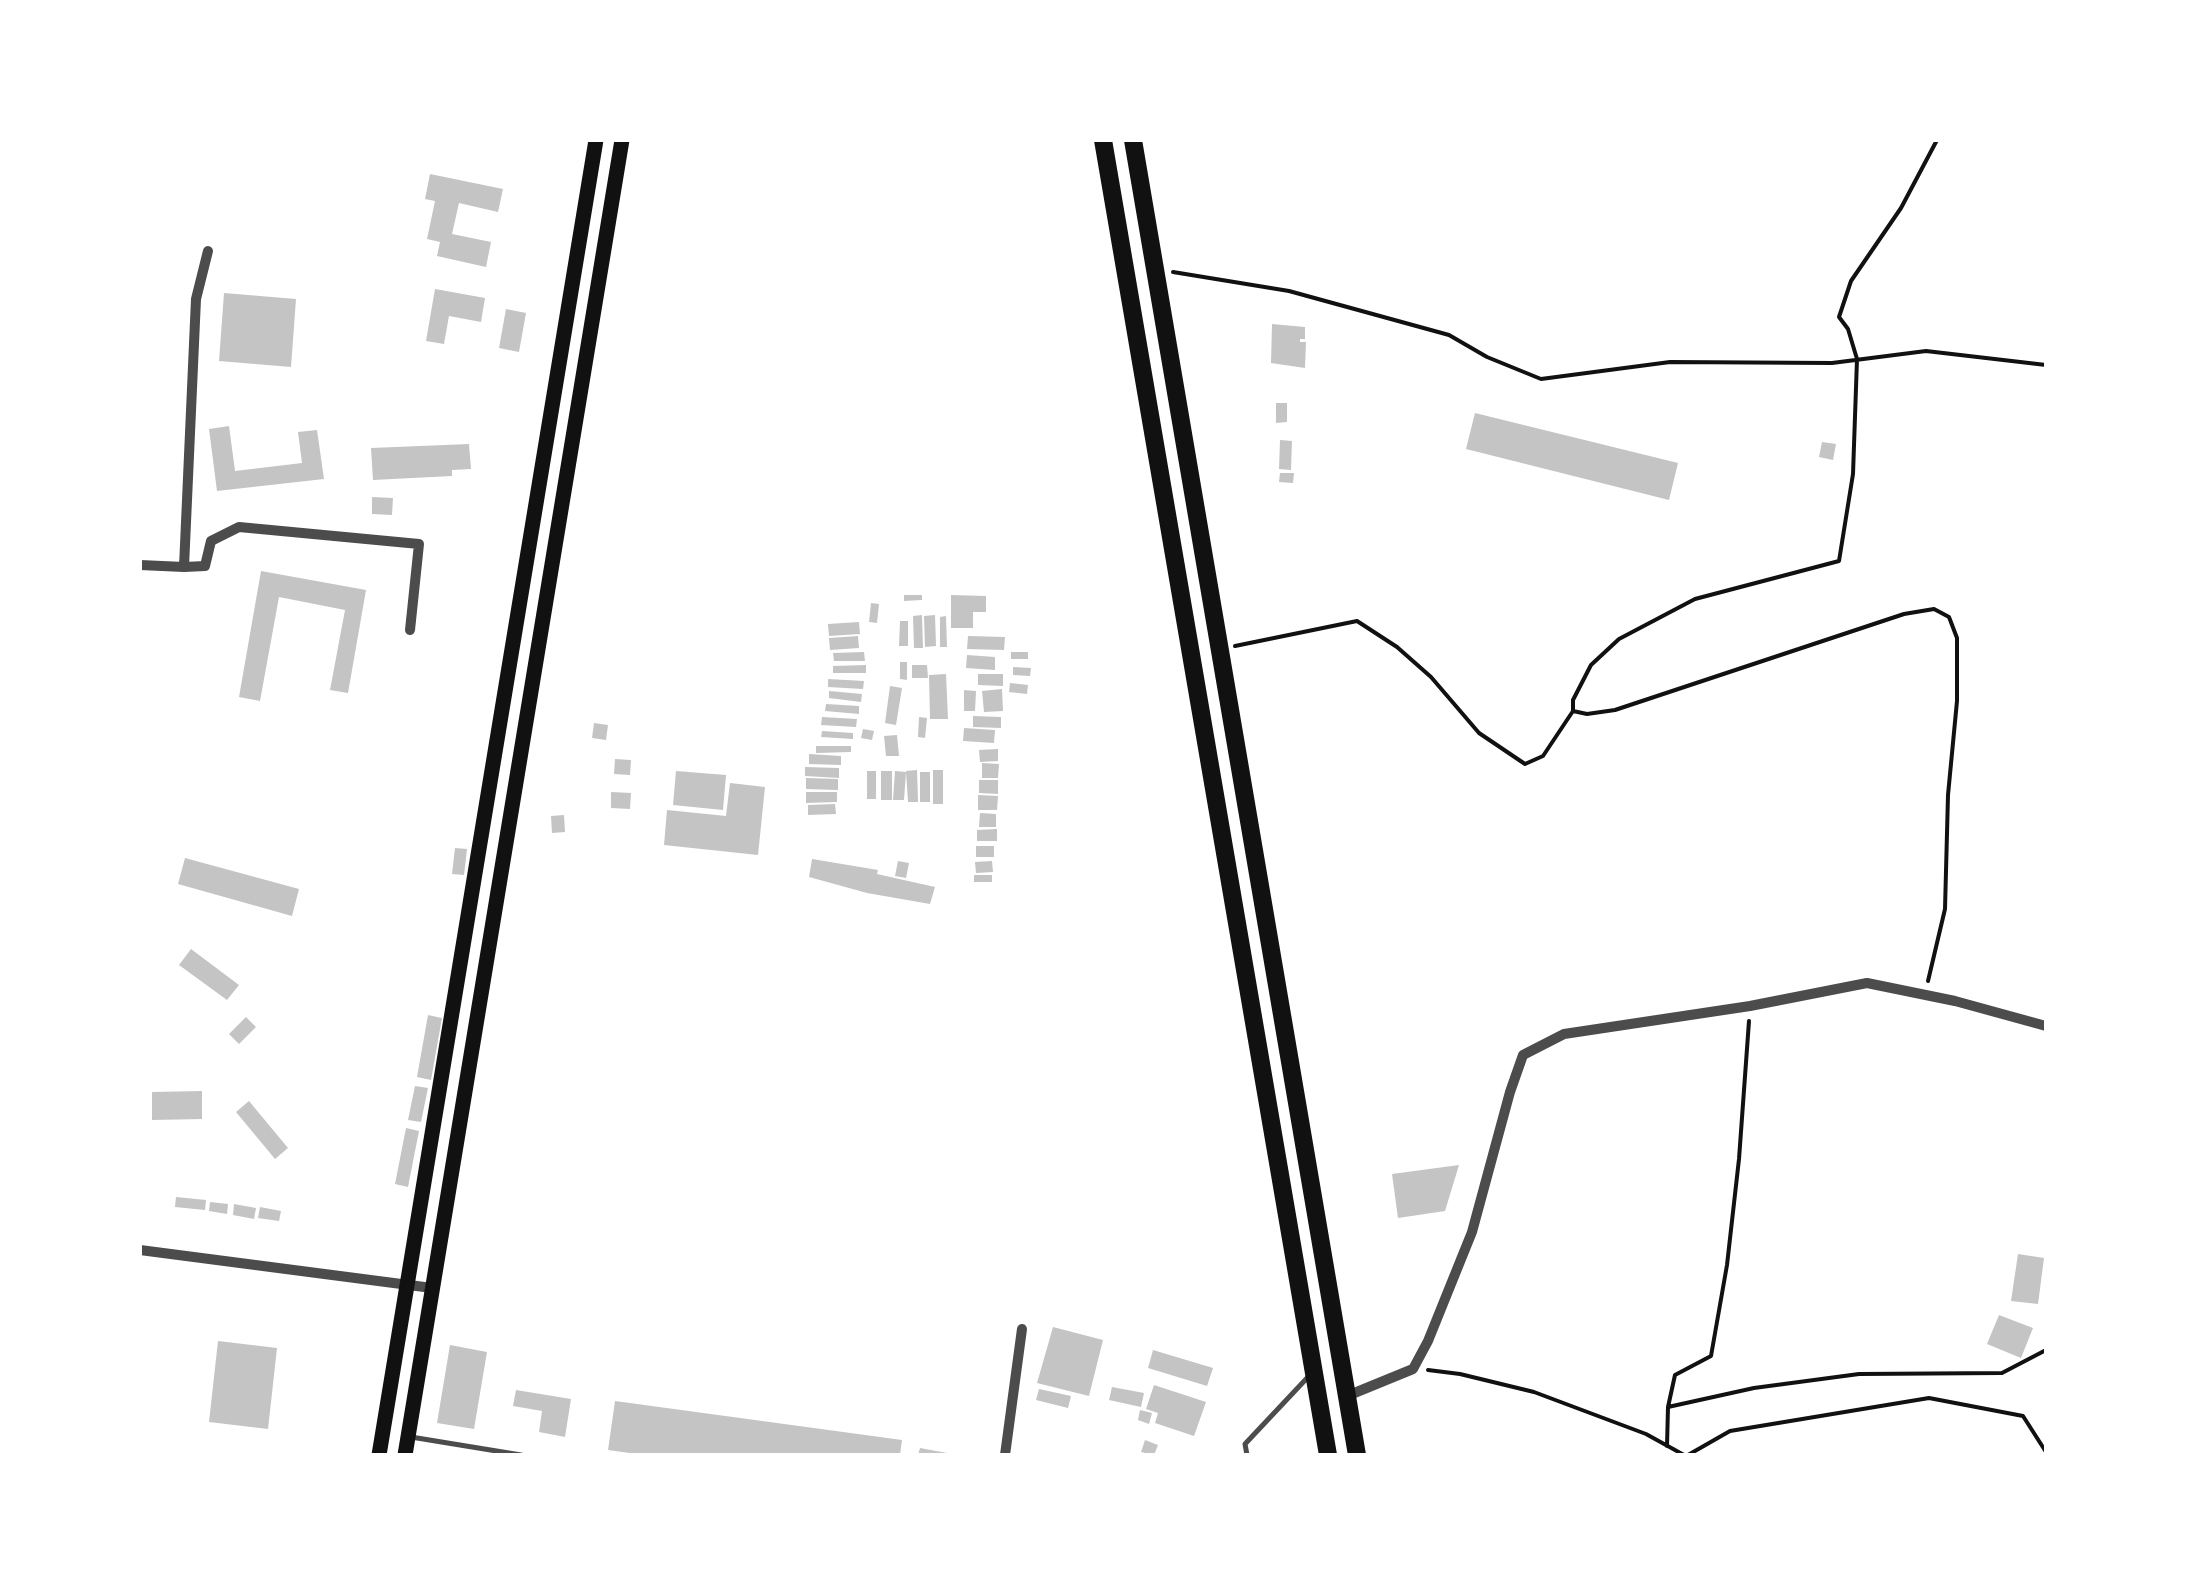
<!DOCTYPE html>
<style>
body{margin:0}
#map{position:relative;width:2186px;height:1595px;overflow:hidden;background:#fff;font-family:Overpass,sans-serif}
canvas{display:block}
.frame{position:absolute;inset:0;border:142px solid #fff;pointer-events:none}
</style>
<div id="map">
<canvas width="2186" height="1595"></canvas>
<div class="frame"></div>
</div>
<script>
const ctx = document.querySelector('canvas').getContext('2d');
ctx.lineJoin = 'round';
function fill(path, color) { ctx.fillStyle = color; ctx.fill(path, 'evenodd'); }
const shape = rows => new Path2D(rows.map(r => 'M' + r).join(''));
function strokePath(path, color, width, dash) { ctx.strokeStyle = color; ctx.lineWidth = width; ctx.lineCap = dash ? 'butt' : 'round'; ctx.setLineDash(dash || []); ctx.stroke(path); }
fill(shape([
 [430,174,503,189,498,212,459,203,452,234,491,242,486,267,437,256,440,242,427,239,435,201,425,199],
 [435,289,485,298,481,322,449,316,444,344,426,341],
 [224,293,296,299,291,367,219,361],
 [506,309,526,313,519,352,499,348],
 [1272,324,1305,327,1305,339,1300,339,1300,342,1306,342,1305,368,1271,363],
 [1276,403,1287,403,1287,422,1276,423],
 [1475,413,1678,463,1669,500,1466,449],
 [229,426,235,471,302,463,298,432,317,430,324,479,217,491,209,429],
 [1280,440,1292,441,1291,470,1279,469],
 [1822,442,1836,444,1833,460,1819,457],
 [469,444,471,469,452,470,452,476,373,480,371,448],
 [1280,473,1294,473,1293,483,1279,482],
 [372,497,393,498,392,515,372,514],
 [261,571,366,590,348,693,330,690,345,610,279,597,260,701,239,697],
 [904,595,922,595,922,600,904,601],
 [951,595,986,596,986,612,973,612,973,628,951,628],
 [871,603,879,604,877,623,869,622],
 [922,615,923,648,914,648,913,616],
 [935,615,936,646,925,647,924,616],
 [946,616,947,647,940,647,940,617],
 [900,621,908,621,908,646,899,646],
 [859,622,860,634,829,636,828,624],
 [858,636,859,648,830,650,829,638],
 [968,636,1005,637,1004,650,967,649],
 [864,652,865,661,834,661,833,653],
 [1011,652,1028,652,1028,659,1011,659],
 [967,655,995,657,995,670,966,668],
 [900,662,907,662,907,680,900,679],
 [866,665,866,673,833,673,833,666],
 [912,665,927,665,928,678,912,678],
 [1013,667,1031,668,1030,676,1013,675],
 [946,674,948,719,930,719,929,675],
 [978,674,1003,674,1003,686,978,685],
 [828,679,864,681,863,689,828,687],
 [1010,683,1028,685,1027,694,1009,692],
 [890,686,902,688,896,725,885,723],
 [1002,689,1003,711,984,712,982,691],
 [964,690,976,691,975,711,964,711],
 [829,691,862,694,861,702,829,698],
 [826,704,859,706,859,714,825,711],
 [973,716,1001,717,1001,728,973,727],
 [822,717,857,719,856,727,821,725],
 [919,717,927,718,925,738,918,737],
 [594,723,608,725,606,740,592,738],
 [964,728,995,730,994,743,963,741],
 [863,729,874,731,872,740,861,738],
 [822,731,853,733,853,739,821,737],
 [897,735,899,756,886,756,884,736],
 [816,746,851,746,851,752,816,753],
 [998,749,998,761,980,762,979,750],
 [809,754,841,756,841,765,809,764],
 [615,759,631,760,630,775,614,774],
 [982,763,999,764,998,778,982,778],
 [805,767,839,768,839,778,805,776],
 [917,770,918,802,908,802,906,771],
 [933,770,943,770,943,804,933,804],
 [676,771,726,775,723,810,673,805],
 [867,771,876,771,876,799,867,799],
 [881,771,892,771,892,800,881,800],
 [895,771,906,772,904,800,893,800],
 [920,772,930,772,930,802,920,802],
 [806,778,838,779,838,790,806,789],
 [979,780,998,780,998,794,979,793],
 [730,783,765,787,758,855,664,845,667,810,726,816],
 [611,792,631,793,630,809,611,808],
 [806,792,837,792,837,802,806,803],
 [978,795,998,796,997,810,978,810],
 [835,804,836,814,808,815,808,805],
 [980,813,996,814,996,827,979,827],
 [564,815,565,832,552,833,551,816],
 [997,829,997,841,977,841,977,830],
 [976,846,994,846,994,857,976,857],
 [455,848,467,849,464,875,452,874],
 [185,858,299,889,292,916,178,884],
 [812,859,878,870,877,874,935,887,930,904,867,893,809,877],
 [898,861,909,863,906,878,895,876],
 [992,861,993,872,976,873,975,862],
 [974,875,992,875,992,882,974,882],
 [191,949,239,985,227,1000,179,965],
 [428,1015,442,1018,431,1080,417,1077],
 [246,1017,256,1027,239,1044,229,1034],
 [415,1086,428,1088,421,1122,408,1120],
 [202,1091,202,1119,152,1120,152,1092],
 [249,1101,288,1148,275,1159,236,1112],
 [406,1128,419,1131,408,1187,395,1184],
 [1459,1165,1445,1211,1398,1218,1392,1174],
 [176,1197,206,1200,205,1210,175,1207],
 [210,1202,228,1204,227,1214,209,1211],
 [234,1204,256,1208,254,1219,233,1215],
 [260,1207,281,1211,279,1221,258,1218],
 [2018,1254,2044,1258,2038,1304,2011,1301],
 [1999,1315,2033,1328,2021,1358,1987,1344],
 [1053,1327,1103,1340,1089,1396,1037,1383],
 [218,1341,277,1348,268,1429,209,1422],
 [450,1345,487,1352,474,1429,437,1423],
 [1153,1350,1213,1368,1207,1386,1148,1368],
 [1154,1385,1206,1402,1194,1436,1155,1423,1158,1413,1146,1409],
 [1112,1387,1144,1393,1141,1407,1109,1400],
 [1039,1389,1071,1396,1068,1408,1036,1400],
 [516,1390,571,1399,565,1437,539,1432,542,1411,513,1406],
 [615,1401,902,1440,900,1455,644,1455,608,1450],
 [1140,1410,1152,1413,1149,1424,1138,1420],
 [1145,1440,1158,1445,1154,1455,1141,1452],
 [920,1448,947,1453,947,1455,918,1455]
]), '#c4c4c4');
strokePath(shape([
 [1173,272,1289,291,1449,335,1487,357,1541,379,1670,362,1832,363,1926,351,2046,365],
 [1235,646,1357,621,1397,647,1431,677,1479,733,1525,764,1543,756,1573,711],
 [1928,981,1945,909,1948,795,1957,701,1957,638,1949,617,1934,609,1904,614,1615,710,1587,714,1573,711,1573,700,1591,665,1619,639,1695,599,1839,561,1853,474,1857,359,1848,329,1839,317,1851,281,1901,208,1937,140],
 [1428,1370,1460,1374,1534,1392,1646,1434,1684,1455],
 [1668,1407,1675,1375,1711,1356,1727,1265,1739,1159,1749,1021],
 [1667,1446,1668,1407,1754,1388,1859,1374,2002,1373,2046,1350],
 [1688,1455,1730,1431,1929,1398,2023,1416,2046,1452]
]), '#111', 4);
strokePath(shape([
 [411,1437,521,1455],
 [1247,1455,1245,1444,1308,1377]
]), '#4c4c4c', 5);
strokePath(shape([
 [140,565,184,567,196,299,208,251],
 [184,567,205,566,211,541,239,527,419,544,410,630],
 [140,1250,432,1288],
 [1347,1396,1413,1369,1428,1341,1472,1232,1510,1092,1523,1055,1564,1034,1750,1006,1867,983,1955,1001,2046,1026],
 [1005,1455,1022,1329]
]), '#4c4c4c', 10);
strokePath(shape([
 [379,1455,596,140],
 [405,1455,622,140]
]), '#111', 15);
strokePath(shape([
 [1103,140,1328,1455],
 [1133,140,1357,1455]
]), '#111', 18);
</script>
